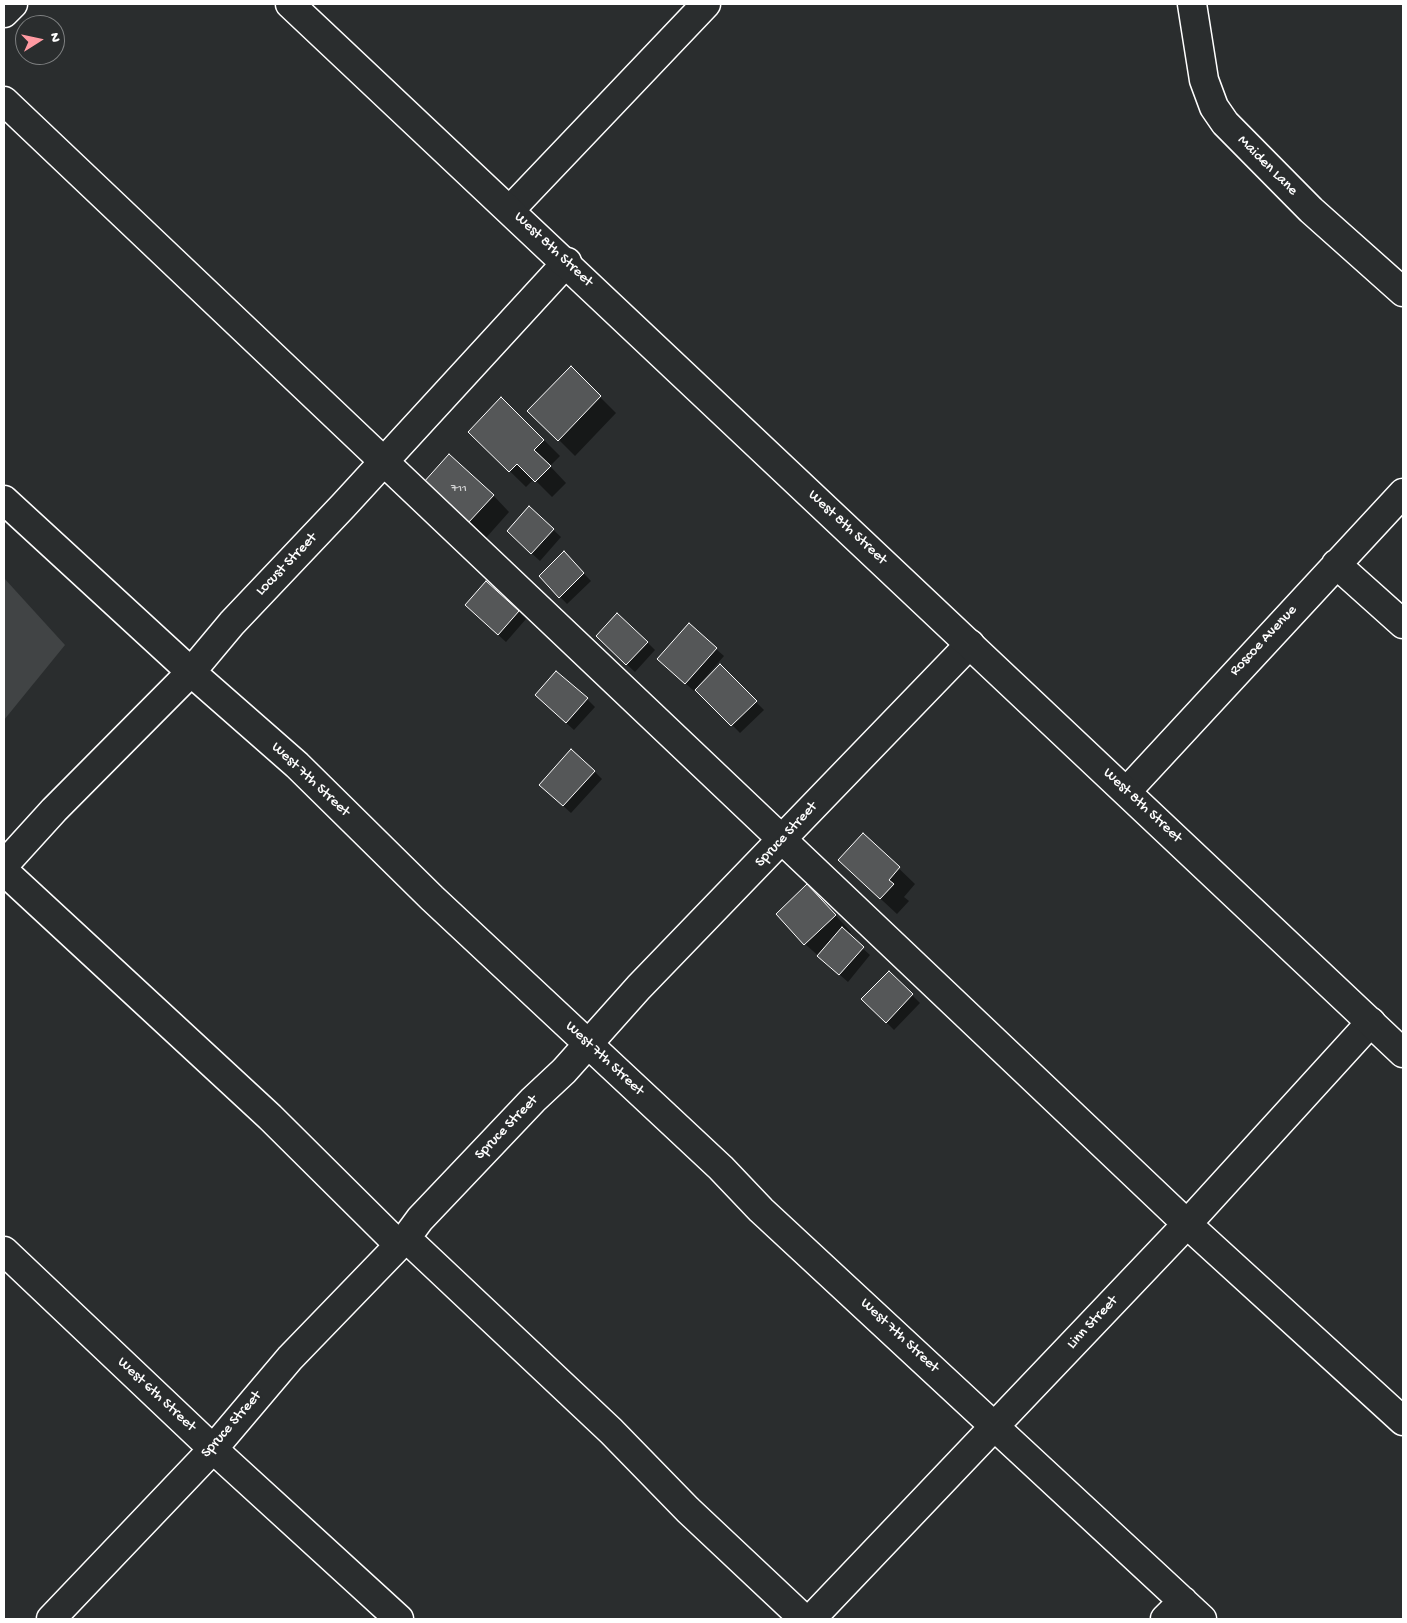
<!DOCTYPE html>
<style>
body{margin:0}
#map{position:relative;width:1407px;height:1623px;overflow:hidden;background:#2a2d2e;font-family:"Gochi Hand",sans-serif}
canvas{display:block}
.frame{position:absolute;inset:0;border:5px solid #fff;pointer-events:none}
.north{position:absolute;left:15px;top:15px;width:50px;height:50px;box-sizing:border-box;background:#2a2d2e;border:1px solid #7f8182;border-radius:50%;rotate:80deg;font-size:14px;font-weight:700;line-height:20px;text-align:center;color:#fff}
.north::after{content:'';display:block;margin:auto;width:18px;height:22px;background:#ff9aa2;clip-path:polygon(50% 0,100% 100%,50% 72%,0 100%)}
</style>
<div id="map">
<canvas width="1407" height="1623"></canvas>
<div class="frame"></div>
<div class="north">N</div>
</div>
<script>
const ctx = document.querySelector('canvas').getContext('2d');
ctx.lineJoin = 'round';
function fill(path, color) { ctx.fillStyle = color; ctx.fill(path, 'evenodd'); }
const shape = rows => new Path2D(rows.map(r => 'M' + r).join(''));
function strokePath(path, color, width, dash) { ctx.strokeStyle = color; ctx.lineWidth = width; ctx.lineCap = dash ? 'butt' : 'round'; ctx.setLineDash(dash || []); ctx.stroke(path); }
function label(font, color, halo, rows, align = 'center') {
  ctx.font = font + ' "Gochi Hand",sans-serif'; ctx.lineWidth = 5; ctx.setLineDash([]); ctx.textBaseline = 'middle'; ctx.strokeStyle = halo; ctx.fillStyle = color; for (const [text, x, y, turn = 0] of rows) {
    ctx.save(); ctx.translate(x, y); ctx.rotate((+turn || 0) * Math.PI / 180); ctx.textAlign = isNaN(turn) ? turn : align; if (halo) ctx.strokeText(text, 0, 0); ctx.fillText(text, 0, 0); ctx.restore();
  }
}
fill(shape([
 [4,578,65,645,4,720]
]), '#414445');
fill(shape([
 [571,368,616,413,575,456,529,410],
 [470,432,544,440,560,456,550,466,566,483,552,497,534,479,526,487],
 [493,495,509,512,485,539,441,499],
 [530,508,561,537,540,561,516,539],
 [564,553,591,581,567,604,540,576],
 [518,611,526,619,506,642,474,613],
 [647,642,655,650,635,672,605,644],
 [716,649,724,656,698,686,699,687,720,666,764,710,740,733,696,688,694,691,667,667],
 [587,699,595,707,574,730,544,703],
 [594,771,602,779,571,813,548,792],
 [863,834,915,884,904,897,909,901,897,914,856,876],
 [823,902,851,932,848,935,870,955,848,982,805,944],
 [889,972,920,1003,894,1030,863,999]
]), '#0007');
const building = shape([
 [571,366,601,396,558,441,527,411,571,366],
 [501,397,544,440,534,450,551,466,535,482,517,464,509,472,468,432,501,397],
 [449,454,494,495,468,523,423,483,449,454],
 [529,506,554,529,531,554,507,531,529,506],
 [564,551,584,573,559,598,539,576,564,551],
 [486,581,519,611,498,635,465,605,486,581],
 [617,613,648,642,626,665,596,636,617,613],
 [689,623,717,648,685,684,657,659,689,623],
 [720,664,757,701,731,726,695,690,720,664],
 [556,671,588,698,566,723,535,695,556,671],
 [571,749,595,771,563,806,539,785,571,749],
 [863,833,900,867,889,880,894,884,880,899,838,860,863,833],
 [807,884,836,915,804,945,776,914,807,884],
 [842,927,864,947,839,975,817,956,842,927],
 [889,971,913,994,886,1023,861,999,889,971]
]);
fill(building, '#555758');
strokePath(building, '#fff', 1);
const minor = shape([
 [1192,4,1204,80,1214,107,1225,123,1311,210,1403,292],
 [4,13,13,4],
 [4,101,1187,1224,1403,1421],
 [510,210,706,4],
 [4,500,191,672,297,765,432,898,721,1168,761,1210,1202,1619],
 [1336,564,1403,624],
 [1127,791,1403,493],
 [4,865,54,810,191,672,232,623,343,506,567,262],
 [4,871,270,1117,399,1245],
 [406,1238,611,1431,688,1510,804,1619],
 [4,1251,213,1449,399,1619],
 [51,1619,213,1449,290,1358,406,1238,420,1219,533,1100,564,1071,639,987,970,644],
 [811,1619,1187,1224,1371,1022],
 [1165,1619,1183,1601]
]);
const major = shape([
 [290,4,1403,1053]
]);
strokePath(minor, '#fff', 31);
strokePath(major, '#fff', 31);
strokePath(minor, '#2a2d2e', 28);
strokePath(major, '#2a2d2e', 28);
label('12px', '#d4d5d5', null, [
 ["711",459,489]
]);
label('15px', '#fff', '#2a2d2e', [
 ["Maiden Lane",1267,166,45],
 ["West 8th Street",553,250,43],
 ["West 8th Street",847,528,43],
 ["Locust Street",287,565,-46],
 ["Roscoe Avenue",1264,641,-47],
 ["West 7th Street",310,780,43],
 ["West 8th Street",1142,806,43],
 ["Spruce Street",787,835,-47],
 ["West 7th Street",604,1059,43],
 ["Spruce Street",507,1128,-46],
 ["Linn Street",1093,1323,-47],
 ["West 7th Street",899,1336,43],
 ["West 6th Street",156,1395,43],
 ["Spruce Street",232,1425,-49]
]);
</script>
